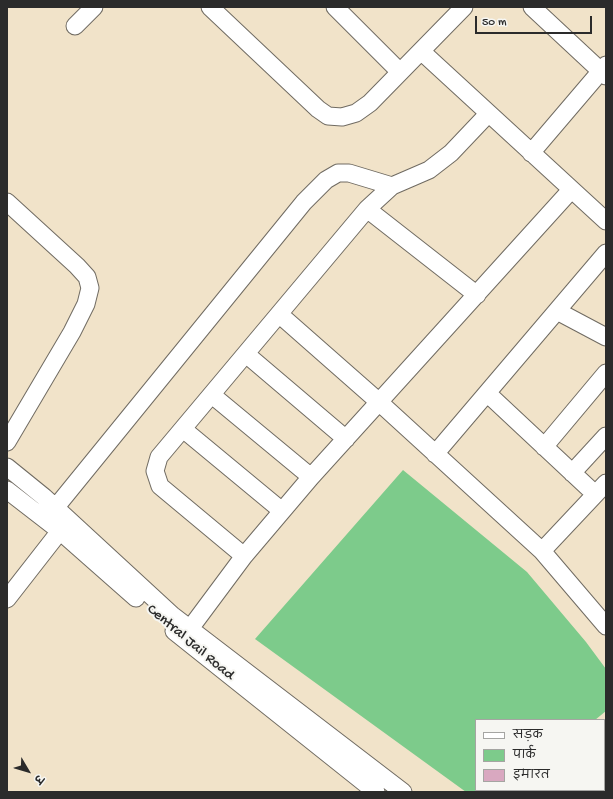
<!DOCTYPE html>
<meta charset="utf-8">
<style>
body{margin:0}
#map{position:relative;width:613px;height:799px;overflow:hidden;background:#f1e3c9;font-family:"Gochi Hand","Playpen Sans Deva",sans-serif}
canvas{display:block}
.frame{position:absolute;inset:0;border:8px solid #2b2b2b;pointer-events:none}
.legend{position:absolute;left:475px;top:719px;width:130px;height:72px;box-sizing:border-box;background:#f6f6f2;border:1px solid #a5a5a2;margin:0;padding:5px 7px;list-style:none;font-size:12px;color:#2b2b2b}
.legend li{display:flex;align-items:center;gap:8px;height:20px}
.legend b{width:20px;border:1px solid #a5a5a2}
.north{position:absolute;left:8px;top:751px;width:40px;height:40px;-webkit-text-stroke:3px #f6f6f2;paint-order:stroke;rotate:128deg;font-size:11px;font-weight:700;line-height:16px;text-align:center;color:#2b2b2b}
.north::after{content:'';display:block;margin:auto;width:14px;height:18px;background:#2b2b2b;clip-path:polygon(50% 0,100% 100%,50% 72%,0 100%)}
.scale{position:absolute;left:475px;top:16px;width:117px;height:18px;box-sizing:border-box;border:2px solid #2b2b2b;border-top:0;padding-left:5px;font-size:12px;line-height:14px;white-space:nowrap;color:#2b2b2b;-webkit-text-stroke:3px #f6f6f2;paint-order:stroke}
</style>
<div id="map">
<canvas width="613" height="799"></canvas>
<div class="frame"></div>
<ul class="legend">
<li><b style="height:5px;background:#fff"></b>सड़क</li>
<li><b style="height:11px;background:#7dcb8b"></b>पार्क</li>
<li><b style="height:11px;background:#d9a8c0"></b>इमारत</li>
</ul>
<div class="north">उ</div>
<div class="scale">50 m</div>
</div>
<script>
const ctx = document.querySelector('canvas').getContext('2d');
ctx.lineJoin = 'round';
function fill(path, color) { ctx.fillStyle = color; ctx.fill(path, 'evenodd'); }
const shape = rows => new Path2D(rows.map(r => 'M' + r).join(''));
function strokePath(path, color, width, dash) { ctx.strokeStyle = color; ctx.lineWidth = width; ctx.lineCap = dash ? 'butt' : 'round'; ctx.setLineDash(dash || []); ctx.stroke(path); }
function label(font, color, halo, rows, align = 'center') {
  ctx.font = font + ' "Gochi Hand",sans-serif'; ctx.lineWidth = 4; ctx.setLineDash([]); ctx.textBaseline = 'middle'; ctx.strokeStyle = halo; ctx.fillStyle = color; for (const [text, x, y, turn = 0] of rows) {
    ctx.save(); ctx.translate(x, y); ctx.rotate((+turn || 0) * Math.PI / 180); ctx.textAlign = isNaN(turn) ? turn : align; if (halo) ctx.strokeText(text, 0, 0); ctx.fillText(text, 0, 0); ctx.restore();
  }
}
fill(shape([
 [403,470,527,572,586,642,606,669,606,711,595,720,476,720,476,790,504,790,501,792,466,792,255,639]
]), '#7dcb8b');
fill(shape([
 [531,790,538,790,539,792,528,792]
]), '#d9a8c0');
const minor = shape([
 [210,7,318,109,328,116,342,117,356,113,370,103,464,7],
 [335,7,400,72],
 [532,7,606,76],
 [75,26,94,7],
 [421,51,606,221],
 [531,153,606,65],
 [7,202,77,266,87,277,90,288,86,304,72,332,7,442],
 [367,209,477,295],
 [557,311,606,337],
 [279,314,379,402,542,551,606,626],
 [246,354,346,439],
 [487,393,595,494],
 [212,395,311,477],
 [183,429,282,511],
 [544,447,606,373],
 [435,454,606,253],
 [7,467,44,497,172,615,403,792],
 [572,473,606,436],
 [7,490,60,531,136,598],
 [56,507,304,202,326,180,338,173,349,173,392,186],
 [542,551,606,483],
 [244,556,160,486,155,471,159,457,367,209,392,186,429,170,451,153,488,114],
 [7,599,60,531],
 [174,631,376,792],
 [183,638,244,556,311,477,571,190],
 [600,792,602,790]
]);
strokePath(minor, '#706b62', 19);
strokePath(minor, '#fff', 17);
label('15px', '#2b2b2b', '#f6f6f2', [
 ["Central Jail Road",190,643,40]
]);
</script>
